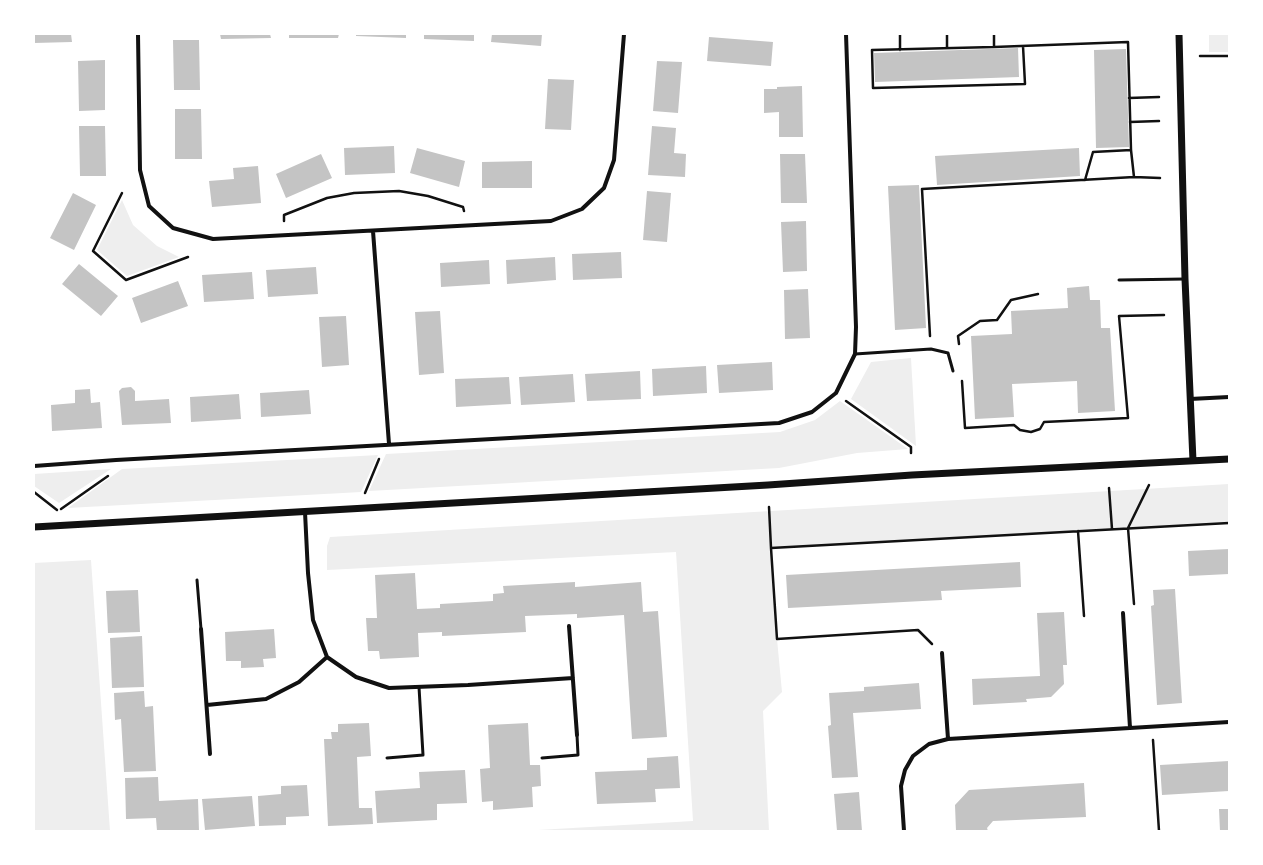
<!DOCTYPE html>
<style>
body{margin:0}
#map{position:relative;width:1263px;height:865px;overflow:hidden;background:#fff;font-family:Ubuntu,sans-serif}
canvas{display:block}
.frame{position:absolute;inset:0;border:35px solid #fff;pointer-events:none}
</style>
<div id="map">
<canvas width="1263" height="865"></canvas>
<div class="frame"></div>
</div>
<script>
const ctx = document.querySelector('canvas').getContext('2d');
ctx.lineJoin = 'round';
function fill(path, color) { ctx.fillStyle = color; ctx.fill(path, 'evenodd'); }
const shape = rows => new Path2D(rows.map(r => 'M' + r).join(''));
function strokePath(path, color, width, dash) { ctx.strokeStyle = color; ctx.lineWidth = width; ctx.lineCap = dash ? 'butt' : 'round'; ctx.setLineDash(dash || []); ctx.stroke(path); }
fill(shape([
 [1209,34,1229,34,1229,52,1209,52],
 [122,200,133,225,157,246,179,257,127,276,97,250],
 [911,358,916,446,851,399,871,362],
 [840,401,908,449,857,453,779,468,369,491,386,454,780,432,815,420],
 [378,455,361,492,68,508,122,469],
 [111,469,59,503,34,486,34,474],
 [1229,484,1229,523,771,548,777,639,782,692,763,711,769,831,521,831,693,821,676,552,327,570,327,546,330,537],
 [91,560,110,831,34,831,34,563]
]), '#eee');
fill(shape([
 [34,34,71,34,72,42,34,43],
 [220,34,270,34,271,38,221,39],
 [289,34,339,34,338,38,289,38],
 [356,34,406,34,406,38,356,36],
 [424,34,474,34,474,41,424,39],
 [492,34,542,34,541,46,491,42],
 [709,37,773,42,771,66,707,61],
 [173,40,199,40,200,90,174,90],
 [1018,48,1019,77,875,82,874,53],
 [1126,49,1129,147,1096,148,1094,50],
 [105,60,105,110,79,111,78,61],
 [657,61,682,62,678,113,653,111],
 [548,79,574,80,571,130,545,129],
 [802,86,803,137,779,137,779,112,764,113,764,89,777,89,777,87],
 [175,109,201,109,202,159,175,159],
 [79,126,105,126,106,176,80,176],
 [652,126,676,128,674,153,686,154,685,177,648,175],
 [394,146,395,173,345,175,344,148],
 [417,148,465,161,459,187,410,173],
 [1079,148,1080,176,937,185,935,156],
 [321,154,332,178,286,198,276,174],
 [780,154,805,154,807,203,781,203],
 [532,161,532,188,482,188,482,162],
 [258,166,261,203,212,207,209,181,234,179,233,168],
 [919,185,926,328,895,330,888,186],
 [647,191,671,193,667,242,643,240],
 [73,193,96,205,74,250,50,238],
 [806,221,807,271,783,272,781,222],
 [621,252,622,278,573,280,572,254],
 [555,257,556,280,507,284,506,260],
 [489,260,490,284,441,287,440,263],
 [79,264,118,296,101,316,62,284],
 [316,267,318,294,268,297,266,270],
 [252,272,254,299,204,302,202,275],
 [178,281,188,306,141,323,132,298],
 [1089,286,1090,300,1100,300,1101,328,1110,328,1115,411,1078,413,1077,381,1012,384,1014,417,975,419,971,336,1012,334,1011,311,1068,308,1067,288],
 [808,289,810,338,785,339,784,290],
 [440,311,444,373,419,375,415,312],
 [346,316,349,365,322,367,319,317],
 [772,362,773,390,719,393,717,365],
 [706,366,707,393,653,396,652,369],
 [640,371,641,399,587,401,585,374],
 [573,374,575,402,521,405,519,377],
 [509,377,511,404,456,407,455,379],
 [131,387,135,391,135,401,169,399,171,423,122,425,119,391,122,388],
 [90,389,91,403,100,402,102,428,52,431,51,405,75,403,75,390],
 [309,390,311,414,261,417,260,393],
 [239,394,241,419,191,422,190,397],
 [1229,549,1229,574,1189,576,1188,551],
 [1020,562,1021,587,941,591,942,600,788,608,786,575],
 [415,573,417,609,440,608,440,604,493,601,493,594,504,593,503,586,575,582,575,587,641,582,643,612,658,611,667,737,632,739,624,615,577,618,577,614,525,616,526,632,442,636,442,632,418,633,419,657,380,659,379,651,368,651,366,618,377,618,375,575],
 [1175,589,1182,703,1157,705,1151,606,1154,605,1153,590],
 [138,590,140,632,108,633,106,591],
 [1064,612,1067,665,1063,665,1064,684,1051,697,1026,699,1027,702,973,705,972,679,1040,676,1037,613],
 [274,629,276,658,263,659,264,667,241,668,241,661,226,661,225,632],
 [142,636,144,687,112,688,110,638],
 [919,683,921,709,853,713,858,777,832,778,828,726,831,725,829,693,864,691,864,687],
 [144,691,145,707,153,706,156,771,124,772,121,719,115,720,114,693],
 [369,723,371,756,357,757,359,808,372,808,373,824,328,826,324,739,332,739,331,732,338,732,338,724],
 [528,723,530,765,540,765,541,786,532,787,533,807,493,810,493,801,482,802,480,769,490,768,488,725],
 [678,756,680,788,655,789,656,802,597,804,595,772,647,770,647,758],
 [1229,761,1229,791,1162,795,1160,765],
 [465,770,467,803,437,804,437,820,377,823,375,791,420,788,419,772],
 [158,777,159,801,198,799,199,831,157,831,156,818,126,819,125,778],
 [1084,783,1086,817,993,821,987,828,988,831,956,831,955,805,969,790],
 [307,785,309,816,286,817,286,825,259,826,258,796,281,794,281,786],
 [859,792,862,831,837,831,834,794],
 [252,796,255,826,205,830,202,799],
 [1219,809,1229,809,1229,831,1220,831]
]), '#c4c4c4');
strokePath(shape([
 [900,34,900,50],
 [947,34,947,48],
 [994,34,994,47],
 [1023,46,1025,84,873,88,872,50,994,47,1128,42,1131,150,1093,152,1085,180],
 [1200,56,1229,56],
 [1129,98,1159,97],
 [1130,122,1159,121],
 [1131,150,1134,177],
 [122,193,93,251,126,280,188,257],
 [284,221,284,215,327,198,354,193,399,191,428,196,463,207,464,211],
 [930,336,922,189,1134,177,1160,178],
 [959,344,958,336,980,321,997,320,1011,300,1038,294],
 [962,381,965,428,1014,425,1020,430,1031,432,1040,429,1044,422,1128,418,1119,316,1164,315],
 [846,401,911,447,911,453],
 [1109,488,1112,529],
 [34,492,57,510],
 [365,493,379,459],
 [769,507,771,548,1229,523],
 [61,509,108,476],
 [1078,531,1084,616],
 [771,548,777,639,918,630,932,644],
 [1134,604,1128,528,1149,485],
 [1153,740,1159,831]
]), '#111', 2.5);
strokePath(shape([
 [1119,280,1185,279],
 [855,354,931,349,948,353,953,371],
 [197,580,201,629],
 [387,758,423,755,419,687],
 [542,758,578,755,577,735]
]), '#111', 3);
strokePath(shape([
 [138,34,140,170,149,206,173,228,213,239,551,221,582,209,604,188,614,160,624,34],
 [373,231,389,444],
 [1190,399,1229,397],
 [34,466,116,460,779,423,812,412,836,393,855,354,856,327,846,34],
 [305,512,308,573,313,620,327,657,356,677,389,688,468,685,573,678],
 [1123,613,1130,728],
 [569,626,577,735],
 [201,629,210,754],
 [942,653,948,739],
 [207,705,266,699,299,682,327,657],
 [904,831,901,786,905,770,913,756,929,744,948,739,1229,722]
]), '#111', 4);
strokePath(shape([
 [1179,34,1185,279,1193,461],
 [34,527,768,485,912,475,1229,459]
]), '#111', 7);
</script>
